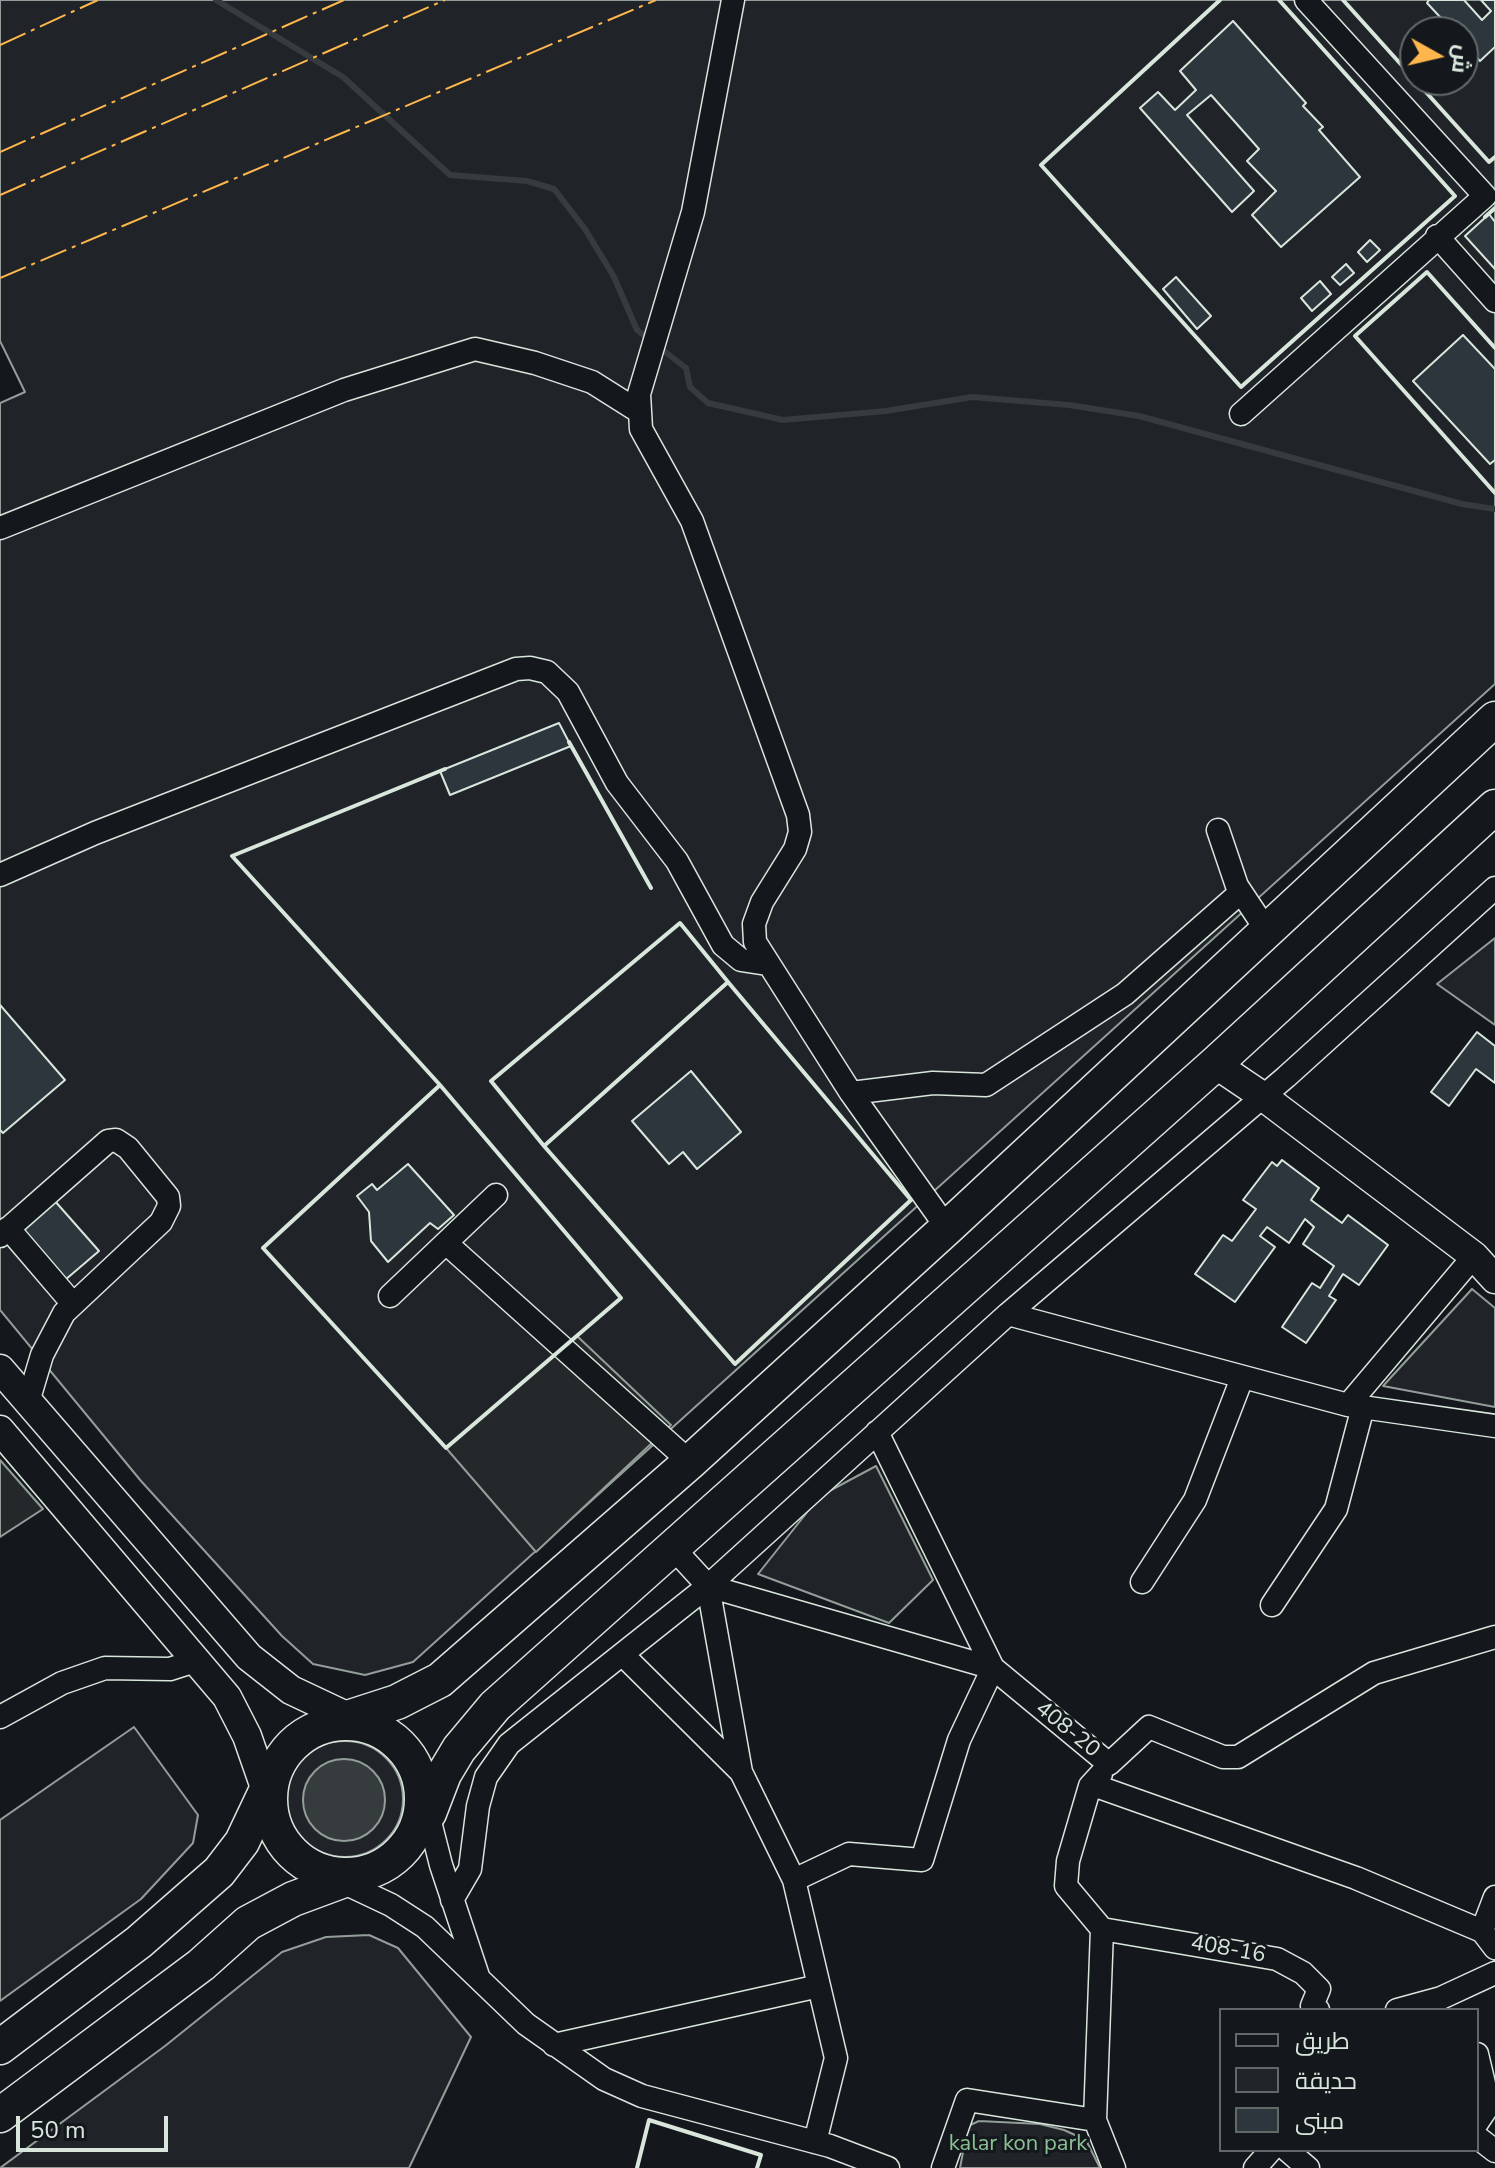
<!DOCTYPE html>
<meta charset="utf-8">
<style>
body{margin:0}
#map{position:relative;width:1495px;height:2168px;overflow:hidden;background:#14181c;font-family:"Nunito Sans",Cairo,sans-serif}
canvas{display:block}
.legend{position:absolute;left:1219px;top:2008px;width:260px;height:144px;box-sizing:border-box;background:#14181c;border:2px solid #626a69;margin:0;padding:10px 14px;list-style:none;font-size:24px;color:#d8e6dc}
.legend li{display:flex;align-items:center;gap:16px;height:40px}
.legend b{width:40px;border:2px solid #626a69}
.north{position:absolute;left:1399px;top:16px;width:80px;height:80px;box-sizing:border-box;background:#14181c;border:2px solid #626a69;border-radius:50%;rotate:98deg;font-size:22px;font-weight:700;line-height:32px;text-align:center;color:#d8e6dc}
.north::after{content:'';display:block;margin:auto;width:28px;height:36px;background:#ffb74d;clip-path:polygon(50% 0,100% 100%,50% 72%,0 100%)}
.scale{position:absolute;left:16px;top:2116px;width:152px;height:36px;box-sizing:border-box;border:4px solid #d8e6dc;border-top:0;padding-left:10px;font-size:24px;line-height:28px;white-space:nowrap;color:#d8e6dc;-webkit-text-stroke:6px #14181c;paint-order:stroke}
</style>
<div id="map">
<canvas width="1495" height="2168"></canvas>
<ul class="legend">
<li><b style="height:10px;background:#14181c"></b>طريق</li>
<li><b style="height:22px;background:#202428"></b>حديقة</li>
<li><b style="height:22px;background:#2c363c"></b>مبنى</li>
</ul>
<div class="north">ش</div>
<div class="scale">50 m</div>
</div>
<script>
const ctx = document.querySelector('canvas').getContext('2d');
ctx.lineJoin = 'round';
function fill(path, color) { ctx.fillStyle = color; ctx.fill(path, 'evenodd'); }
const shape = rows => new Path2D(rows.map(r => 'M' + r).join(''));
function strokePath(path, color, width, dash) { ctx.strokeStyle = color; ctx.lineWidth = width; ctx.lineCap = dash ? 'butt' : 'round'; ctx.setLineDash(dash || []); ctx.stroke(path); }
function label(font, color, halo, rows, align = 'center') {
  ctx.font = font + ' "Nunito Sans",sans-serif'; ctx.lineWidth = 6; ctx.setLineDash([]); ctx.textBaseline = 'middle'; ctx.strokeStyle = halo; ctx.fillStyle = color; for (const [text, x, y, turn = 0] of rows) {
    ctx.save(); ctx.translate(x, y); ctx.rotate((+turn || 0) * Math.PI / 180); ctx.textAlign = isNaN(turn) ? turn : align; if (halo) ctx.strokeText(text, 0, 0); ctx.fillText(text, 0, 0); ctx.restore();
  }
}
const green = shape([
 [0,0,1495,0,1495,684,413,1662,365,1675,313,1664,282,1636,141,1481,0,1310,0,403,25,392,0,341,0,0],
 [1415,32,1463,32,1463,80,1415,80,1415,32],
 [1495,938,1495,1025,1437,984,1495,938],
 [1472,1289,1495,1308,1495,1407,1383,1386,1472,1289],
 [876,1466,933,1580,889,1623,758,1574,820,1496,876,1466],
 [134,1727,198,1815,193,1843,141,1899,0,2001,0,1820,134,1727],
 '287 1799a58 58 0 1 1 116 0a58 58 0 1 1-116 0Z',
 [369,1935,398,1948,471,2037,409,2168,0,2168,165,2046,282,1952,326,1937,369,1935],
 [979,2121,1040,2124,1064,2130,1086,2140,1100,2168,960,2168,968,2126,979,2121]
]);
fill(green, '#202428');
strokePath(green, '#939e99', 2);
const parking = shape([
 [577,1336,671,1425,536,1552,446,1448,577,1336],
 [0,1460,43,1509,0,1537,0,1460]
]);
fill(parking, '#24282b');
strokePath(parking, '#939e99', 2);
const water = shape([
 '303 1800a41 41 0 1 1 82 0a41 41 0 1 1-82 0Z'
]);
fill(water, '#363b3e');
strokePath(water, '#939e99', 2);
strokePath(shape([
 [216,0,343,77,450,175,527,181,554,189,585,229,614,277,637,330,686,368,690,387,708,403,783,420,886,411,972,397,1069,405,1139,416,1462,504,1495,509]
]), '#363b3e', 6);
const building = shape([
 [1429,0,1464,0,1482,20,1491,11,1481,0,1495,0,1495,47,1480,61,1463,42,1463,32,1454,32,1427,3,1429,0],
 [1233,21,1306,103,1303,106,1323,127,1319,130,1360,177,1281,247,1252,215,1276,191,1247,161,1259,149,1211,95,1187,115,1254,191,1232,212,1140,108,1158,92,1175,110,1196,90,1180,71,1233,21],
 [1489,214,1495,222,1495,269,1465,236,1489,214],
 [1370,240,1380,250,1367,262,1358,252,1370,240],
 [1346,264,1354,273,1340,285,1332,277,1346,264],
 [1176,277,1211,316,1197,329,1163,289,1176,277],
 [1320,281,1331,294,1312,311,1301,298,1320,281],
 [1463,335,1495,369,1495,460,1490,464,1413,381,1463,335],
 [559,723,571,746,450,795,440,771,559,723],
 [0,1005,65,1080,3,1133,0,1130,0,1005],
 [1477,1032,1495,1046,1495,1083,1476,1069,1449,1106,1431,1092,1477,1032],
 [691,1071,741,1132,697,1169,683,1152,669,1164,632,1121,691,1071],
 [1282,1160,1319,1188,1311,1200,1342,1223,1348,1215,1388,1245,1359,1285,1343,1274,1329,1296,1336,1300,1306,1343,1282,1327,1312,1283,1320,1288,1334,1266,1303,1244,1314,1227,1305,1219,1289,1243,1267,1227,1260,1236,1275,1247,1235,1302,1195,1274,1223,1235,1232,1241,1256,1209,1243,1200,1272,1162,1277,1166,1282,1160],
 [408,1164,454,1215,438,1229,430,1223,388,1262,371,1241,369,1212,357,1196,372,1184,377,1190,408,1164],
 [54,1200,99,1251,65,1280,21,1228,54,1200]
]);
fill(building, '#2c363c');
strokePath(building, '#d8e6dc', 2);
const minor = shape([
 [733,0,693,212,639,394,641,429,692,521,798,815,800,832,795,849,762,902,754,924,755,942,851,1093,947,1228],
 [1437,236,1495,301],
 [1241,414,1485,196,1306,0],
 [0,528,344,390,475,349,535,363,592,382,638,411],
 [1218,830,1237,886,1267,931],
 [0,875,95,833,439,699,516,669,530,668,547,672,568,692,617,783,677,861,723,945,741,960,767,964],
 [851,1093,933,1083,986,1085,1125,994,1241,892],
 [8,1228,73,1304],
 [0,1236,108,1141,116,1140,128,1148,168,1197,169,1206,161,1222,64,1313,42,1355,28,1402],
 [446,1243,690,1462],
 [390,1296,496,1195],
 [1008,1314,1348,1405,1495,1426],
 [1348,1405,1474,1256],
 [675,1550,708,1586,993,1668,1109,1764,1149,1727,1223,1757,1238,1757,1374,1673,1495,1637],
 [1142,1582,1195,1500,1242,1378],
 [708,1586,741,1772,794,1880,836,2058,815,2142],
 [1272,1605,1336,1509,1363,1407],
 [623,1655,741,1772],
 [0,1717,62,1683,105,1668,170,1669,198,1660],
 [1101,1774,1090,1786,1068,1861,1066,1886,1102,1929,1095,2120,1114,2168],
 [1093,1785,1356,1878,1482,1931,1495,1948],
 [426,1806,441,1865,478,1976],
 [336,1879,391,1905,425,1927,526,2024,604,2079,642,2096,830,2146,888,2168],
 [794,1880,849,1854,922,1860,959,1740,993,1668,877,1432],
 [452,1900,470,1869,478,1806,486,1777,509,1744,708,1586,1008,1314,1286,1077,1495,888],
 [1102,1929,1277,1959,1303,1973,1319,1989,1312,2006,1318,2010],
 [1482,1931,1495,1897],
 [1397,2010,1441,1998,1495,1973],
 [554,2045,819,1986],
 [1477,2054,1489,2105,1477,2123],
 [1477,2137,1495,2151],
 [1287,2150,1308,2168],
 [943,2168,967,2100,1095,2120],
 [1255,2168,1271,2150]
]);
const major = shape([
 [1215,1064,1261,1095,1474,1256,1495,1279],
 [0,1369,249,1657,291,1690,361,1723],
 [0,1430,227,1697,247,1736,270,1802]
]);
const highway = shape([
 '270 1799a76 76 0 1 1 152 0a76 76 0 1 1-152 0Z',
 [332,1723,397,1702,440,1680,690,1462,947,1228,1495,719],
 [417,1828,429,1813,444,1774,459,1749,495,1706,1215,1064,1495,807],
 [0,2047,139,1942,219,1872,242,1842,269,1785],
 [0,2115,201,1965,248,1923,293,1899,355,1876]
]);
strokePath(minor, '#d8e6dc', 25);
strokePath(major, '#d8e6dc', 31);
strokePath(highway, '#d8e6dc', 37);
strokePath(minor, '#14181c', 22);
strokePath(major, '#14181c', 28);
strokePath(highway, '#14181c', 34);
strokePath(shape([
 [1220,0,1041,165,1241,387,1455,196,1279,0],
 [1343,0,1415,80],
 [1415,80,1489,162,1495,157],
 [1485,217,1495,208],
 [1495,348,1427,272,1355,336,1495,493],
 [569,742,651,888],
 [728,982,911,1200,735,1364,544,1146,728,982],
 [440,1085,621,1298,446,1448,263,1248,440,1085],
 [440,1085,232,856,445,769],
 [544,1146,491,1081,680,923,728,982],
 [637,2168,649,2120,761,2155,757,2168]
]), '#d8e6dc', 4);
strokePath(shape([
 [0,45,98,0],
 [0,152,344,0],
 [0,195,445,0],
 [0,278,656,0]
]), '#ffb74d', 2, [28, 6, 4, 6]);
label('22px', '#d8e6dc', '#14181c', [
 ["408-20",1067,1730,39],
 ["408-16",1228,1950,10]
]);
label('22px', '#8ac095', '#14181c', [
 ["kalar kon park",1018,2145]
]);
</script>
